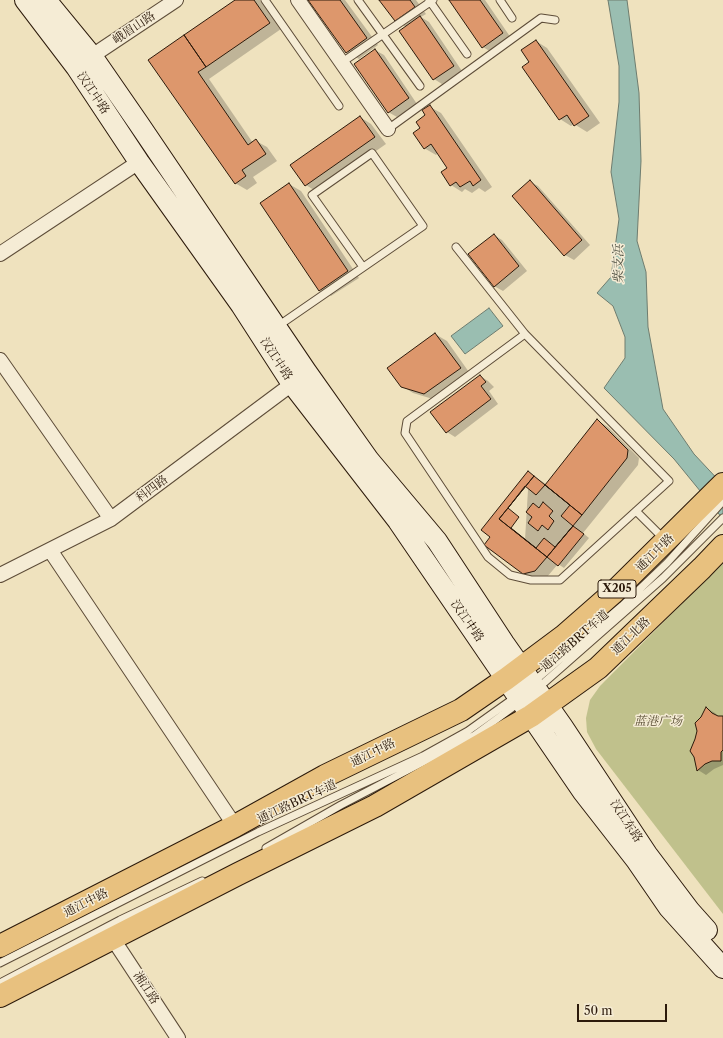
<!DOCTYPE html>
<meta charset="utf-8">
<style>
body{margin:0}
#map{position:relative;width:723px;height:1038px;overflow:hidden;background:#efe2be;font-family:"Libre Caslon Text",serif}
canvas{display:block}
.scale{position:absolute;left:577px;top:1004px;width:90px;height:18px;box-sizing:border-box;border:2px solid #2c1a0b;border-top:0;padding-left:5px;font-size:12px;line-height:14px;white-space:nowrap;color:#2c1a0b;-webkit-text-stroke:3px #f5ecd5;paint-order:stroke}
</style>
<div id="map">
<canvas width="723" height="1038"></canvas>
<div class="scale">50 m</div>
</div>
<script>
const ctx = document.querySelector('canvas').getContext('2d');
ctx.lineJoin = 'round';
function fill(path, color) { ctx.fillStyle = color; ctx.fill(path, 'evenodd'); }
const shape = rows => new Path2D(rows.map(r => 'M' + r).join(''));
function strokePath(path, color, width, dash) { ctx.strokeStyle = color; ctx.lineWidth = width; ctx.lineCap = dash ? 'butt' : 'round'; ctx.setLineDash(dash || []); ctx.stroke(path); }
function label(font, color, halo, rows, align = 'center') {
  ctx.font = font + ' "Libre Caslon Text","Noto Serif SC",serif'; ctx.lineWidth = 3; ctx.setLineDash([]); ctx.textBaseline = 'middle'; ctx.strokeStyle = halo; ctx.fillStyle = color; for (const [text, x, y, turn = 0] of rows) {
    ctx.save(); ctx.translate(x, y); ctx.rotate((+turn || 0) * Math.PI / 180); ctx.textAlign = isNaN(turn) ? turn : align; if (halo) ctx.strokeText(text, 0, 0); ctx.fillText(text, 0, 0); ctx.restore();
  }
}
fill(shape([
 [723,562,723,914,596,749,587,732,586,718,590,700,600,686]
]), '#c0c18c');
const water = shape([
 [608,0,627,0,639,93,641,161,637,241,646,272,648,327,663,409,694,454,723,485,723,519,674,459,604,388,625,358,625,337,613,306,597,293,611,277,619,219,611,172,619,102,619,66,608,0],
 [489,308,503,326,465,354,451,336,489,308]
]);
fill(water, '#9abeb1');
strokePath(water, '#6e7c6f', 1);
fill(shape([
 [236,0,260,0,281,29,209,79,253,143,256,141,267,147,277,161,253,177,257,183,247,190,235,183,150,60],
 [310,0,345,0,378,45,359,59,347,52],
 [380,0,416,0,426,14,421,17,429,22,462,71,442,84,434,79,406,27,395,21],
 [450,0,485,0,511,38,491,52,483,47],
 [536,41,547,48,600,123,587,132,574,124,571,126,560,119],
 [375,50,384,55,417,104,397,117,388,112],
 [430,107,441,113,492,187,485,192,479,188,472,193,465,189,462,192,451,185,448,168,438,153,436,155,424,148,421,128],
 [360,117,371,124,386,144,317,192,306,185],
 [530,182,538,186,590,245,574,260,565,255],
 [289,184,301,191,359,278,331,296,320,290],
 [494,235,502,240,527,271,503,291,494,286],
 [435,334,447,341,471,375,436,400,413,393,402,386],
 [480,376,488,381,494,387,489,391,498,404,455,437,447,432],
 [597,420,608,427,639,458,638,465,583,533,589,538,564,568,558,564,547,577,535,580,523,573,529,473,546,484],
 [707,708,715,713,719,717,723,717,723,765,714,769,706,775,698,770,696,740,701,718]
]), '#0003');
const building = shape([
 [235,0,254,0,270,23,206,67,184,35,235,0],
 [308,0,340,0,367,38,346,53,308,0],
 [379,0,410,0,415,7,395,21,379,0],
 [449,0,480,0,503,33,482,48,449,0],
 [420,16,454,66,433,80,399,31,420,16],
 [184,35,206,67,198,72,248,145,256,139,266,154,242,170,246,176,235,184,148,60,184,35],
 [536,40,589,116,574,126,567,115,559,120,522,67,529,62,521,50,536,40],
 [375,49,409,98,388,113,354,64,375,49],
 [430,105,481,180,473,186,470,181,460,187,456,182,450,186,441,172,447,168,431,144,424,149,413,133,420,128,416,122,425,115,422,110,430,105],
 [360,116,375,137,305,186,290,165,360,116],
 [530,180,582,240,564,256,512,196,530,180],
 [289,183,348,271,319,291,260,203,289,183],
 [494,234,519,266,494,287,468,254,494,234],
 [435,333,461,368,424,394,401,387,387,368,435,333],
 [480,375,486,382,481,386,491,399,446,433,430,412,480,375],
 [597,419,628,450,627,458,582,515,545,485,597,419],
 [528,471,534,476,499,519,547,557,535,571,523,574,484,545,490,537,481,530,528,471],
 [534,476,582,515,547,557,499,519,534,476],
 [545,485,570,505,561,516,573,526,555,547,544,538,536,548,511,528,519,517,508,508,525,486,536,495,545,485],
 [543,502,553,511,549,516,554,521,548,530,542,525,538,531,528,523,532,517,526,512,533,503,539,508,543,502],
 [573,526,584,534,558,566,547,557,573,526],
 [706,707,712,713,718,716,723,716,723,750,721,752,721,761,712,761,705,764,697,771,694,757,690,751,695,739,697,731,695,723,701,717,706,707]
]);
fill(building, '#dd976c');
strokePath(building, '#2c1a0b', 1);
const service = shape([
 [265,0,339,106],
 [358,0,420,86],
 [429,0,467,54],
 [500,0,512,18],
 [341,63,433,0],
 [388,129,541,18,555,20],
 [456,247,525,334,669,481,560,580,531,580,510,575,488,557,405,433,407,421,525,334],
 [278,326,423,226,372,153,312,195,363,267],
 [636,511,664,539],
 [532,683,622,606,667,563,723,501],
 [538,688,663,578,723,518],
 [266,848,341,805,475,735,520,702],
 [0,963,258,832,423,756,468,731,517,696],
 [0,983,120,920,202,881]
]);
const minor = shape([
 [298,0,388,129],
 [92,56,176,0],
 [0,254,139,162],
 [0,360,111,519],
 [50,550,235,826],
 [0,575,111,519,292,384],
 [113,939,178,1038]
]);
const secondary = shape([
 [25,0,76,67,139,162,241,305,292,384,398,521,583,792,636,860,669,908,723,968],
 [46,0,92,56,139,124,306,371,369,460,437,541,504,643,563,727,647,854,690,911,707,930]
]);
const primary = shape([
 [0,946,235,826,325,776,461,710,506,679,565,635,614,592,723,484],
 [0,996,238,874,375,806,531,716,598,668,702,568,723,546]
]);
strokePath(service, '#5d4c38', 9);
strokePath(minor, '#5d4c38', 16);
strokePath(secondary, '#2c1a0b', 22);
strokePath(primary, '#2c1a0b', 24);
strokePath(service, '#f5ecd5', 7);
strokePath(minor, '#f5ecd5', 14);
strokePath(secondary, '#f5ecd5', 20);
strokePath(primary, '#e8c17f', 22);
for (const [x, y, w] of [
 [617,589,38]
]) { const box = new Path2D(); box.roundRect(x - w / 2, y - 9, w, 18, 3); ctx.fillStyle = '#f5ecd5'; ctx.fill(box); strokePath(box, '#2c1a0b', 1); }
label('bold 11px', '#2c1a0b', null, [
 ["X205",617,589]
]);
label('12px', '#2c1a0b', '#f5ecd5', [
 ["峨眉山路",134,28,-34],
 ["汉江中路",93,93,56],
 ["汉江中路",276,359,57],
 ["科四路",152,489,-37],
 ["通江中路",655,553,-45],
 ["汉江中路",467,621,55],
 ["通江北路",631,636,-44],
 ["通江路BRT车道",575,641,-41],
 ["通江中路",373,753,-26],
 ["通江路BRT车道",297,802,-25],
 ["汉江东路",626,821,57],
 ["通江中路",86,903,-27],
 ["湘江路",146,988,57]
]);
label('italic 12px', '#584c32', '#f5ecd5', [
 ["蓝港广场",658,722]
]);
label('italic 13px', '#525345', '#f5ecd5', [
 ["柴支浜",619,264,-91]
]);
</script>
